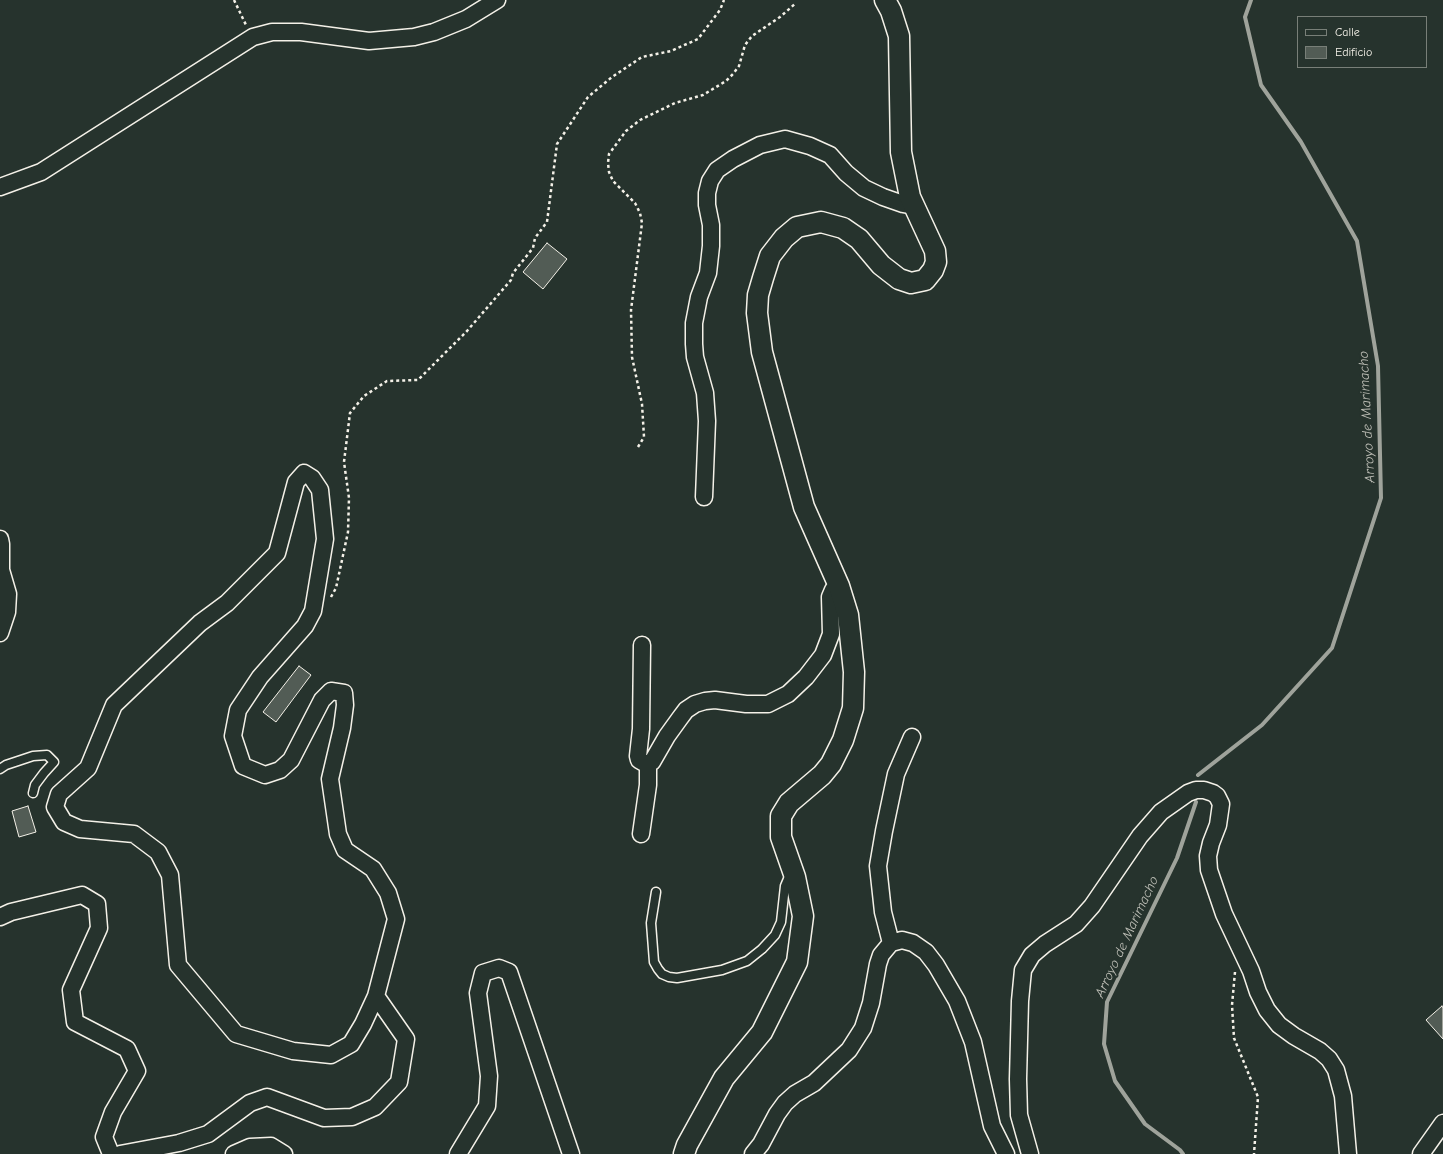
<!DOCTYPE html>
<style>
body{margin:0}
#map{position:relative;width:1443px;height:1154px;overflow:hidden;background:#26332d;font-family:"Comic Neue",sans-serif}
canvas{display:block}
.legend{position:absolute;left:1297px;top:16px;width:130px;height:52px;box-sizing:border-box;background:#26332d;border:1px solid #787f78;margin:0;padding:5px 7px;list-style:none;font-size:12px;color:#f4f1e8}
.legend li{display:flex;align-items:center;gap:8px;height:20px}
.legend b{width:20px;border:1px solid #787f78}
</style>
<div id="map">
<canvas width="1443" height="1154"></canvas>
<ul class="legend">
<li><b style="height:5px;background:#26332d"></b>Calle</li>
<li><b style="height:11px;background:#525c55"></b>Edificio</li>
</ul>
</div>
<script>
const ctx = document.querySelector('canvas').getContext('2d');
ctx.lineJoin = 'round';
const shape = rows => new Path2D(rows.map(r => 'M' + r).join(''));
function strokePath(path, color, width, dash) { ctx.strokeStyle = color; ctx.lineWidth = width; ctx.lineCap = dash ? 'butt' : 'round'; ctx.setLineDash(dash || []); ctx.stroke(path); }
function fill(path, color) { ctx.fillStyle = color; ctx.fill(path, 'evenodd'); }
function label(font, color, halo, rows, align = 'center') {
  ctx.font = font + ' "Comic Neue",sans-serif'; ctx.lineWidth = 4; ctx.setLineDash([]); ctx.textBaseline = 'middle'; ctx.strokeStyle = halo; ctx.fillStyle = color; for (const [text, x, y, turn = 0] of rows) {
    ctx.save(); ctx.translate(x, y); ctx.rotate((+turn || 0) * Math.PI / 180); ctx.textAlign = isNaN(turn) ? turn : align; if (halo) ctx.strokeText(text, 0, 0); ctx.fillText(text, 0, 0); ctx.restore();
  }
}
strokePath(shape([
 [1198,775,1262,725,1332,648,1381,498,1378,366,1357,241,1301,142,1261,85,1245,17,1251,0],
 [1183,1154,1180,1150,1145,1124,1115,1081,1104,1044,1107,1002,1177,858,1196,802]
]), '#9fa39b', 4);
const building = shape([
 [547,243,567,259,543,289,523,272,547,243],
 [299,666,311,675,276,722,263,712,299,666],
 [28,806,36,832,19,837,12,811,28,806],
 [1442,1006,1443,1008,1443,1039,1426,1020,1442,1006]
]);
fill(building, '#525c55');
strokePath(building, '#f4f1e8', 1);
const service = shape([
 [0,769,6,765,33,756,47,755,54,762,44,773,35,785,33,793],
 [656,892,651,923,654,962,658,969,662,974,669,977,677,978,722,970,747,961,762,949,775,935,781,922,785,886,788,879,794,877]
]);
const minor = shape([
 [0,187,41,172,253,37,272,32,301,32,369,41,414,37,434,32,466,19,497,0],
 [704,497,707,421,705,393,695,357,694,344,694,323,699,297,708,273,711,246,711,225,707,205,707,193,710,181,717,170,733,159,760,145,785,139,810,146,830,155,846,173,864,188,883,197,903,204,914,206],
 [0,539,1,544,1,570,8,594,7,612,0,633],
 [642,645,641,729,638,756,639,760,646,764,652,762,667,736,680,718,686,710,695,704,705,701,715,700,746,704,768,704,788,694,806,677,823,655,831,634,830,597,833,590,839,586],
 [641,834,648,785,648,764],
 [0,917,11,912,82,895,97,904,99,928,71,990,75,1022,127,1049,137,1071,113,1112,104,1137,111,1154],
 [891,943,883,912,878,866,884,831,896,774,912,737],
 [120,1154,179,1143,208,1134,250,1103,267,1097,324,1118,352,1117,375,1107,399,1082,406,1039,376,996,396,919,388,893,373,869,345,850,338,834,330,779,342,728,345,705,344,693,331,691,322,700,291,760,280,770,265,775,243,766,233,736,238,710,260,677,305,626,313,611,325,539,320,490,312,478,304,473,296,482,277,553,227,603,200,623,114,705,88,768,59,794,55,807,64,822,80,829,134,834,158,852,170,875,178,965,236,1034,293,1051,331,1055,351,1044,363,1024,376,996],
 [234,1154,250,1147,271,1146,284,1154],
 [458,1154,487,1106,489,1076,478,993,483,973,499,968,509,972,571,1154],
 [753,1154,761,1144,777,1114,785,1103,795,1094,814,1083,849,1050,863,1028,871,1003,878,964,881,955,891,943,902,940,913,943,926,952,936,965,957,1001,973,1042,992,1126,1006,1154],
 [1030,1154,1019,1115,1018,1079,1020,1001,1023,970,1032,955,1045,944,1076,924,1092,906,1140,836,1161,812,1188,793,1196,790,1204,790,1213,793,1217,796,1221,804,1218,825,1211,843,1208,856,1209,870,1224,914,1251,971,1258,992,1267,1010,1279,1025,1294,1036,1320,1051,1329,1059,1336,1070,1343,1096,1348,1154],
 [1421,1154,1443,1123]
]);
const tertiary = shape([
 [684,1154,687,1145,724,1078,762,1032,797,962,803,916,795,877,781,837,781,816,789,803,822,775,831,764,843,740,853,708,854,672,848,615,839,586,804,507,762,352,757,313,758,295,763,278,770,256,784,238,797,227,821,222,843,228,859,239,881,265,899,279,911,283,925,280,933,270,936,262,935,251,910,197,901,152,899,36,891,11,885,0]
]);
strokePath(service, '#f4f1e8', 11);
strokePath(minor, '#f4f1e8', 19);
strokePath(tertiary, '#f4f1e8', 23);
strokePath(shape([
 [234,0,246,25],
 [638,447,644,437,642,404,632,357,631,310,642,223,640,213,635,203,613,181,609,172,608,163,609,154,626,131,640,120,675,103,703,95,726,81,733,74,739,66,745,45,752,36,780,17,796,3],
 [331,597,336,588,348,532,349,498,344,462,350,413,364,396,387,381,418,380,467,331,511,280,513,273,533,248,535,238,547,222,557,144,588,97,612,77,642,57,671,51,698,39,720,10,724,0],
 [1235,972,1232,1005,1234,1038,1258,1097,1254,1154]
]), '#f4f1e8', 2.5, [3, 3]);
strokePath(service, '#26332d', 8);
strokePath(minor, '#26332d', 16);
strokePath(tertiary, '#26332d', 20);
label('italic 14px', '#bcbdb5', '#26332d', [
 ["Arroyo de Marimacho",1367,417,-93],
 ["Arroyo de Marimacho",1127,937,-65]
]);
</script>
